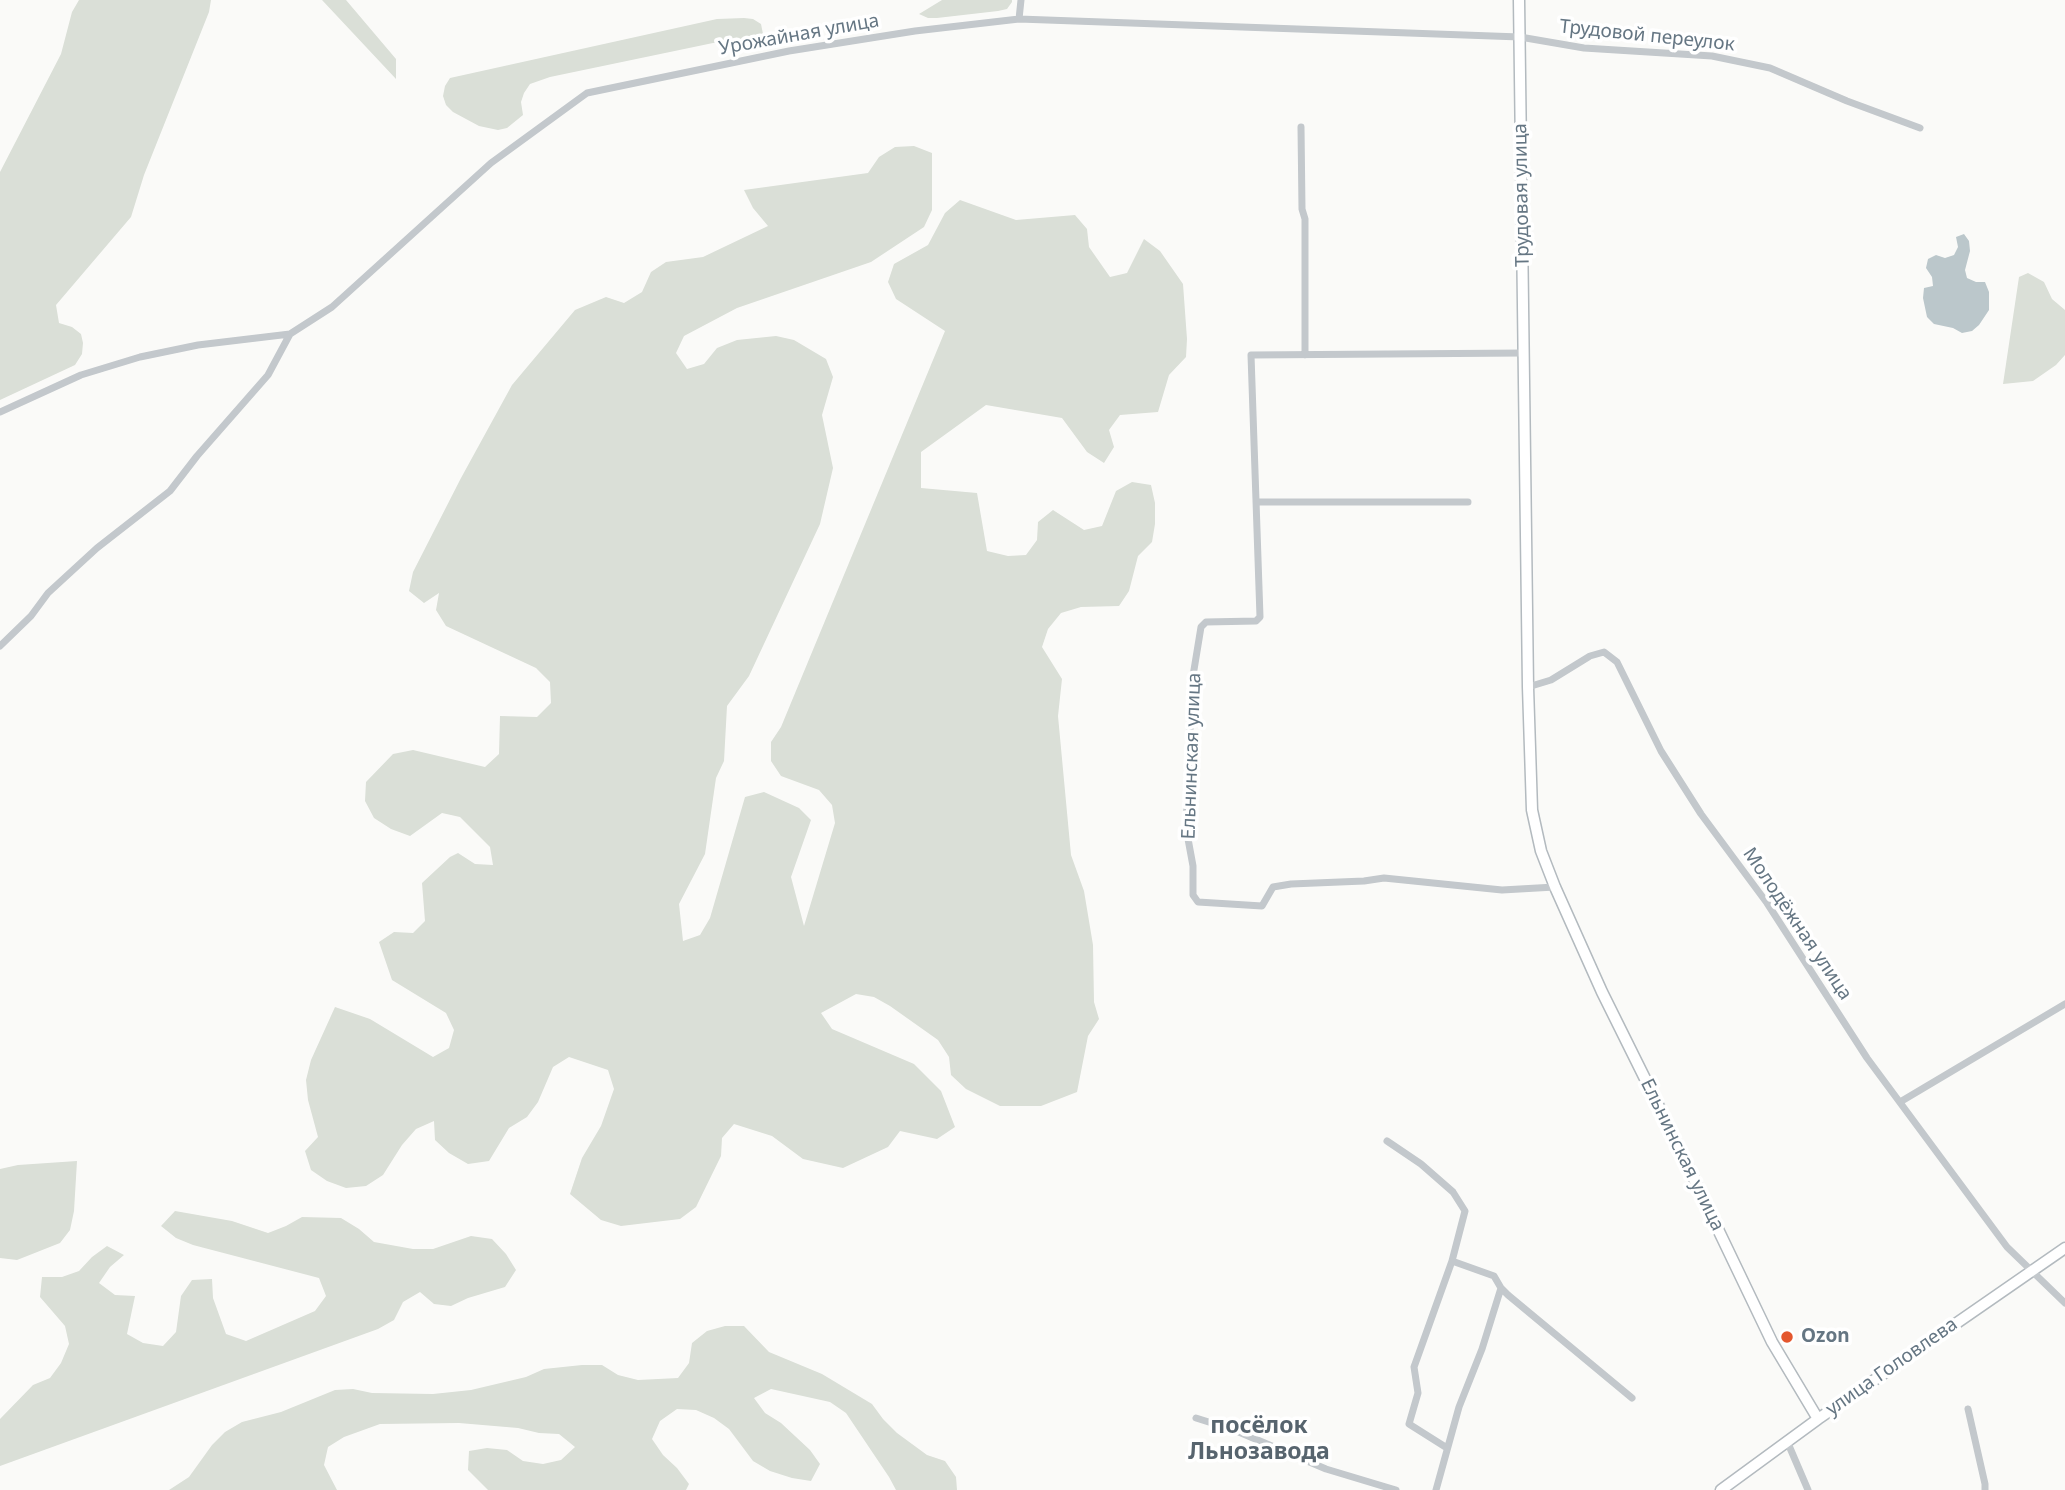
<!DOCTYPE html>
<meta charset="utf-8">
<style>
body{margin:0}
canvas{display:block;background:#fafaf8}
</style>
<canvas width="2065" height="1490"></canvas>
<script>
const ctx = document.querySelector('canvas').getContext('2d');
ctx.lineJoin = 'round';
function fill(path, color) { ctx.fillStyle = color; ctx.fill(path, 'evenodd'); }
const shape = rows => new Path2D(rows.map(r => 'M' + r).join(''));
function strokePath(path, color, width, dash) { ctx.strokeStyle = color; ctx.lineWidth = width; ctx.lineCap = dash ? 'butt' : 'round'; ctx.setLineDash(dash || []); ctx.stroke(path); }
function label(font, color, halo, rows, align = 'center') {
  ctx.font = font + ' "Noto Sans",sans-serif'; ctx.lineWidth = 7; ctx.setLineDash([]); ctx.textBaseline = 'middle'; ctx.strokeStyle = halo; ctx.fillStyle = color; for (const [text, x, y, turn = 0] of rows) {
    ctx.save(); ctx.translate(x, y); ctx.rotate((+turn || 0) * Math.PI / 180); ctx.textAlign = isNaN(turn) ? turn : align; if (halo) ctx.strokeText(text, 0, 0); ctx.fillText(text, 0, 0); ctx.restore();
  }
}
fill(shape([
 [79,0,211,0,209,12,144,175,131,217,56,305,59,323,72,327,81,334,83,343,82,354,75,365,0,400,0,172,61,54,72,12],
 [322,0,346,0,396,59,396,79],
 [942,0,1012,0,1012,2,1007,9,998,11,937,18,928,18,919,14],
 [744,18,753,19,761,24,763,34,760,42,751,46,732,42,713,43,550,77,530,84,524,93,521,102,523,115,507,128,498,130,479,126,453,112,446,105,443,96,445,86,450,78,717,19],
 [914,146,932,153,932,210,924,227,871,262,737,308,684,336,676,353,687,369,704,364,717,348,737,340,776,336,794,340,826,359,833,377,822,415,833,468,820,524,749,676,727,706,724,761,716,778,705,854,679,904,683,941,700,935,710,918,745,797,764,792,799,808,811,820,791,877,804,926,835,823,832,805,819,790,781,776,771,761,771,742,781,727,945,331,896,299,888,282,894,264,928,245,945,213,960,200,1016,220,1075,215,1087,229,1089,247,1110,277,1127,273,1144,239,1160,251,1183,284,1187,339,1186,357,1169,375,1158,412,1120,415,1109,430,1114,447,1104,463,1087,452,1062,418,986,405,921,452,921,488,977,493,987,551,1008,556,1026,555,1037,540,1038,522,1053,510,1084,530,1102,526,1116,491,1132,482,1151,485,1155,503,1155,524,1152,542,1138,556,1129,591,1119,606,1081,607,1061,613,1048,629,1042,647,1062,679,1058,716,1071,855,1084,891,1093,945,1094,1002,1099,1019,1088,1036,1077,1092,1041,1106,1000,1106,966,1089,951,1075,949,1057,938,1040,890,1006,874,997,856,994,821,1013,832,1029,914,1064,941,1091,955,1127,937,1139,900,1131,888,1147,843,1168,803,1159,772,1136,734,1124,722,1138,721,1156,696,1207,680,1219,621,1226,601,1220,570,1194,582,1158,601,1126,614,1089,608,1070,569,1057,553,1067,538,1102,527,1117,509,1128,489,1161,468,1164,449,1153,435,1140,434,1121,416,1129,402,1145,383,1175,366,1186,346,1188,327,1181,311,1170,305,1151,318,1137,308,1100,306,1080,311,1060,335,1007,370,1019,433,1057,449,1048,454,1030,446,1013,392,980,379,942,394,932,413,933,425,921,422,883,450,857,458,853,475,864,493,865,490,847,460,817,442,813,410,836,391,829,374,818,365,801,366,782,393,754,413,750,485,767,499,754,500,716,537,717,551,703,550,682,536,668,446,626,436,610,439,593,424,603,409,591,413,572,461,478,512,385,575,310,606,297,624,303,642,292,651,272,666,262,703,257,768,226,753,208,744,190,868,173,879,157,895,147],
 [2028,273,2044,282,2052,299,2065,310,2065,355,2056,365,2033,381,2003,384,2019,277],
 [77,1161,74,1211,70,1230,60,1243,17,1260,0,1258,0,1169,18,1165],
 [175,1211,232,1221,268,1233,286,1226,302,1217,341,1218,359,1229,374,1242,413,1249,433,1249,471,1236,492,1239,506,1254,516,1270,505,1287,468,1298,451,1306,434,1304,420,1292,403,1302,394,1320,378,1329,0,1466,0,1419,33,1385,50,1378,61,1363,69,1344,65,1326,40,1297,42,1277,62,1277,79,1271,92,1257,107,1246,124,1255,110,1267,99,1283,115,1295,135,1296,127,1334,143,1343,163,1346,176,1332,181,1296,192,1280,212,1279,213,1298,226,1334,246,1341,315,1311,326,1296,319,1278,193,1245,176,1238,161,1226],
 [725,1326,744,1326,769,1352,822,1374,872,1404,883,1419,897,1433,927,1455,945,1461,956,1477,957,1490,896,1490,889,1477,846,1413,830,1402,771,1389,754,1398,765,1413,781,1423,810,1450,820,1464,811,1481,792,1478,770,1471,753,1461,729,1429,714,1418,696,1410,677,1409,660,1421,652,1439,663,1455,677,1468,689,1484,686,1490,488,1490,468,1470,469,1451,487,1448,507,1450,523,1461,543,1464,561,1460,575,1447,559,1434,539,1433,518,1428,459,1423,380,1424,344,1437,328,1447,324,1465,337,1490,169,1490,189,1477,212,1445,225,1432,242,1422,281,1412,335,1390,353,1389,372,1393,433,1394,471,1390,526,1377,544,1369,582,1365,602,1365,618,1375,638,1380,678,1378,689,1363,692,1343,707,1331]
]), '#dadfd7');
fill(shape([
 [1964,234,1969,241,1970,251,1965,270,1967,278,1976,282,1985,282,1989,292,1989,310,1979,325,1972,331,1962,333,1953,328,1934,324,1927,317,1923,298,1924,288,1933,286,1932,277,1926,268,1928,259,1936,255,1945,258,1954,255,1958,247,1956,237]
]), '#bbc7cb');
const secondary = shape([
 [1519,0,1528,687,1532,810,1541,851,1555,887,1602,992,1669,1127,1772,1342,1818,1419],
 [1721,1490,1818,1419,2065,1248]
]);
strokePath(secondary, '#b3babf', 13);
strokePath(shape([
 [1019,19,1021,0],
 [1301,127,1302,209,1305,219,1305,355],
 [1524,353,1251,355,1260,617,1256,621,1206,622,1201,627,1192,682,1186,828,1193,866,1193,895,1198,902,1262,906,1273,887,1291,884,1364,881,1384,878,1502,890,1555,887],
 [0,412,81,375,140,357,198,345,290,334,332,307,491,163,587,93,789,51,915,31,1019,19,1520,37,1584,48,1712,56,1770,68,1847,101,1920,128],
 [1256,502,1468,502],
 [0,646,31,616,48,593,97,548,170,491,197,456,268,375,290,334],
 [1528,687,1551,680,1590,656,1604,652,1617,662,1661,751,1701,814,1767,903,1867,1058,2007,1247,2065,1303],
 [1900,1102,2065,1004],
 [1387,1141,1421,1164,1453,1192,1465,1211,1452,1261,1494,1276,1501,1288,1508,1295,1632,1398],
 [1968,1409,1985,1484,1985,1490],
 [1196,1418,1234,1430,1326,1469,1396,1490],
 [1787,1441,1808,1490],
 [1447,1448,1409,1424,1418,1393,1414,1367,1452,1261],
 [1436,1490,1459,1407,1482,1349,1501,1288]
]), '#c3c8cc', 7);
strokePath(secondary, '#fff', 10);
for (const [x, y, r, color] of [
 [1787,1337,7,"#e4572e"]
]) { const dot = new Path2D(); dot.arc(x, y, r, 0, 2 * Math.PI); ctx.fillStyle = color; ctx.fill(dot); strokePath(dot, '#fff', 2.5); }
label('19px', '#657683', '#fff', [
 ["Урожайная улица",799,35,-10],
 ["Трудовой переулок",1647,36,6],
 ["Трудовая улица",1522,195,-91],
 ["Ельнинская улица",1192,756,-88],
 ["Молодёжная улица",1797,924,56],
 ["Ельнинская улица",1682,1155,64],
 ["улица Головлева",1892,1367,-35]
]);
label('bold 19px', '#657683', '#fff', [
 ["Ozon",1801,1337]
], 'left');
label('bold 23px', '#57646e', '#fff', [
 ["посёлок",1259,1426],
 ["Льнозавода",1259,1452]
]);
</script>
